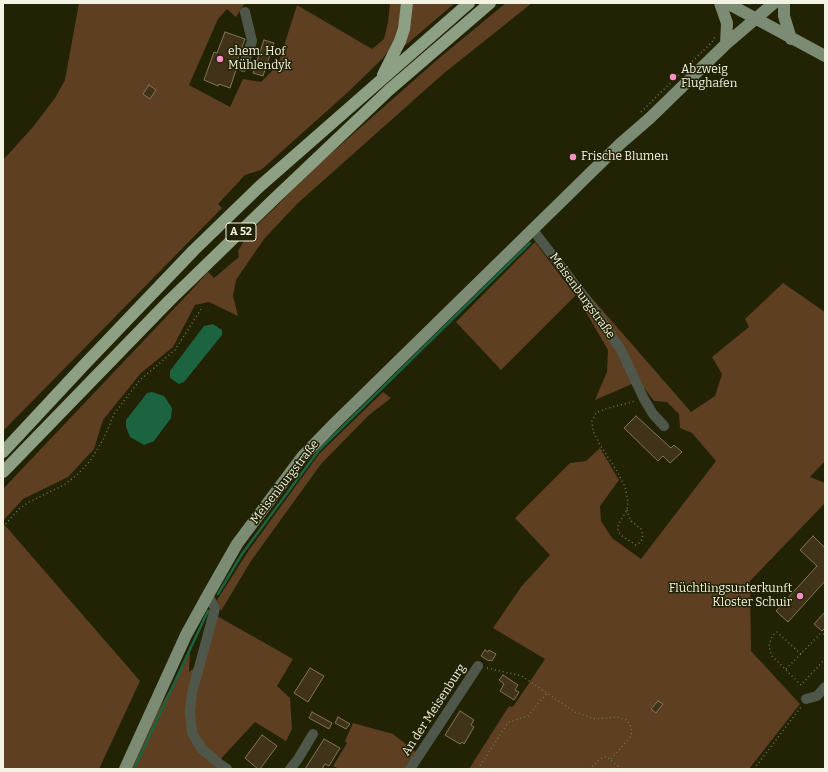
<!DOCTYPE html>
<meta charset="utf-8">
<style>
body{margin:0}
#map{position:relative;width:828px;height:772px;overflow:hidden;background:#222205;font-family:Bitter,serif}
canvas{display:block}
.frame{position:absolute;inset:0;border:4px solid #f2f3e2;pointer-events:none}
</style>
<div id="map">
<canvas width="828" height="772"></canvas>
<div class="frame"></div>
</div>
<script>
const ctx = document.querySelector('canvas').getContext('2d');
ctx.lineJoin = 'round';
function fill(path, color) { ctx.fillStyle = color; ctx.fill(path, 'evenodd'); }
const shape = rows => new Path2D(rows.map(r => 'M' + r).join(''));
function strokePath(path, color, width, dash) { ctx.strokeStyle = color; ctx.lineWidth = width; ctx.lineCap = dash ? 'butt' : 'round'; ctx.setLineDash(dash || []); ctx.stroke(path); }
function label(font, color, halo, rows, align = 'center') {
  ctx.font = font + ' Bitter,serif'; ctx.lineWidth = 3; ctx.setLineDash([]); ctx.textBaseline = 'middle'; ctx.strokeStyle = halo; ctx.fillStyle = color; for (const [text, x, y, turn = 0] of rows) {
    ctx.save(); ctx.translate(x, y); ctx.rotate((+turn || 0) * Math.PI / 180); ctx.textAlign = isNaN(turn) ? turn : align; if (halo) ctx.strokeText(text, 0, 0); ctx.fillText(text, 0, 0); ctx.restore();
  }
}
fill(shape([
 [79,3,245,3,236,17,227,9,218,19,189,85,230,107,243,79,261,82,278,65,297,5,372,49,384,39,388,22,390,3,401,3,402,20,396,41,383,58,347,93,261,170,245,175,218,204,222,208,3,431,3,160,33,127,55,98,65,80],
 [412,3,455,3,401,49],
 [506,3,532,3,443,74,298,203,264,239,236,280,233,296,238,316,209,302,195,305,173,347,141,373,103,420,94,449,68,477,23,499,3,521,3,489,186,296,208,272,214,278,239,257,238,251,248,234,318,165,438,59],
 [535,242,575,295,583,288,691,412,715,396,722,374,712,357,749,327,745,319,783,283,825,312,825,461,810,477,825,483,825,503,750,581,751,651,800,704,749,769,469,769,509,706,512,707,515,704,545,659,493,628,521,587,550,555,515,518,570,463,586,461,600,448,619,480,600,506,601,521,612,538,641,559,716,461,692,433,680,428,679,414,667,402,654,401,639,381,595,400,607,372,608,350,576,295,501,370,456,322],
 [383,392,391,398,369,415,321,464,251,561,221,611,217,600,249,550,319,454],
 [3,523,140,681,99,769,3,769],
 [217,616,293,659,277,686,290,698,292,729,286,741,255,722,216,764,224,769,130,769,154,718,190,653,189,672,203,661],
 [353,723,393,734,416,752,406,769,339,769,333,766,347,743,345,741]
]), '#5f3f22');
fill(shape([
 [213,324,222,330,222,335,184,382,179,384,170,378,170,371,204,326],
 [152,392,164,396,172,408,171,418,154,441,144,445,130,437,126,427,126,420,147,393]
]), '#1c6340');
strokePath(shape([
 [218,594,242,554,319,450,530,243],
 [134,769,208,611]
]), '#1c6340', 2.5);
const building = shape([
 [225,32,245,39,234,69,236,70,230,88,219,84,218,86,204,80,214,52,217,53,225,32],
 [264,40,274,43,263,76,253,73,264,40],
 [149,85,156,90,150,99,143,94,149,85],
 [636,416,671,448,674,445,682,452,670,463,663,456,658,461,624,428,636,416],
 [813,536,825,548,825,581,788,622,776,611,817,566,800,550,813,536],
 [825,612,825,628,822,631,814,624,825,612],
 [485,650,488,652,489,650,496,654,492,661,490,660,489,661,481,656,485,650],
 [310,668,324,676,308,702,294,693,310,668],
 [503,675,518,685,515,690,519,692,514,700,500,691,504,684,499,680,503,675],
 [658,701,663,704,656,713,651,709,658,701],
 [460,711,474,720,471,725,474,727,464,744,462,742,460,744,445,735,460,711],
 [312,712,332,723,329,729,309,718,312,712],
 [338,717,350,724,346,729,335,723,338,717],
 [262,735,277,746,260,769,258,769,245,758,262,735],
 [324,739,340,748,335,756,329,766,325,764,322,769,305,769,324,739]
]);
fill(building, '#403317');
strokePath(building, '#837557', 1);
strokePath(shape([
 [749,4,759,3],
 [641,112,712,42,716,35],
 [627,510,630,520,641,529,643,535,641,542,636,545,622,536,618,531,618,525,627,510,628,501,625,487,617,471,600,445,593,431,592,421,596,413,605,409,635,401],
 [3,527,19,509,29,502,64,485,78,474,90,461,104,438,114,414,140,380,175,350,201,309],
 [801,654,777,632,772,636,769,646,771,655,801,685,825,659],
 [487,668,522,676,575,712,595,719,617,717,627,720,631,727,632,732,630,737,611,759],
 [786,669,820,634,825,634],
 [478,769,507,724,509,722,528,716,547,693],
 [589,769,600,759,604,757,607,757,621,769],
 [754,769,801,707]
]), '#73735b', 1.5, [1, 3]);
strokePath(shape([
 [243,67,252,41,245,12],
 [533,230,595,311,621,350,644,399,653,414,664,426],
 [208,595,215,608,213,616,192,693,190,712,192,733,202,749,221,765,227,769],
 [806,699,817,696,825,687],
 [290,769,298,759,313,734],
 [410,769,478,666]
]), '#4f564a', 10);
strokePath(shape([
 [720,3,727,23,726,44],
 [727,3,825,56],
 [784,3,784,16,791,39],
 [125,769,186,635,208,595,237,544,302,457,334,424,620,144,650,118,726,44,774,3]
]), '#7c8b73', 12);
strokePath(shape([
 [383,75,400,41,404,29,407,3],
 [3,452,85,364,194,250,259,187,469,3],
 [3,472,169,301,272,201,389,90,490,3]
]), '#8ea083', 12);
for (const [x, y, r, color] of [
 [220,59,4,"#fb8fc5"],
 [673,77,4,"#fb8fc5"],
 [573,157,4,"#fb8fc5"],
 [800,596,4,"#fb8fc5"]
]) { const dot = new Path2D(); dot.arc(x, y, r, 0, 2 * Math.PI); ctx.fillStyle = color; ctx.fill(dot); strokePath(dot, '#222205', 1.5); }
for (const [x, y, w] of [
 [241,232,30]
]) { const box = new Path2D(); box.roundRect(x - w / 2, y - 9, w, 18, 3); ctx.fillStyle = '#222205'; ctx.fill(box); strokePath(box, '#f2f3e2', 1); }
label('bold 11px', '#f2f3e2', null, [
 ["A 52",241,232]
]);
label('12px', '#f2f3e2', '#222205', [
 ["ehem. Hof",228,52],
 ["Mühlendyk",228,66],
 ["Abzweig",681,70],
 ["Flughafen",681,84],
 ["Frische Blumen",581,157],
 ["Flüchtlingsunterkunft",792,589,"right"],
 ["Kloster Schuir",792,603,"right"]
], 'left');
label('12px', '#f2f3e2', '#222205', [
 ["Meisenburgstraße",582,296,54],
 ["Meisenburgstraße",285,482,-52],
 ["An der Meisenburg",434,710,-57]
]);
</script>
